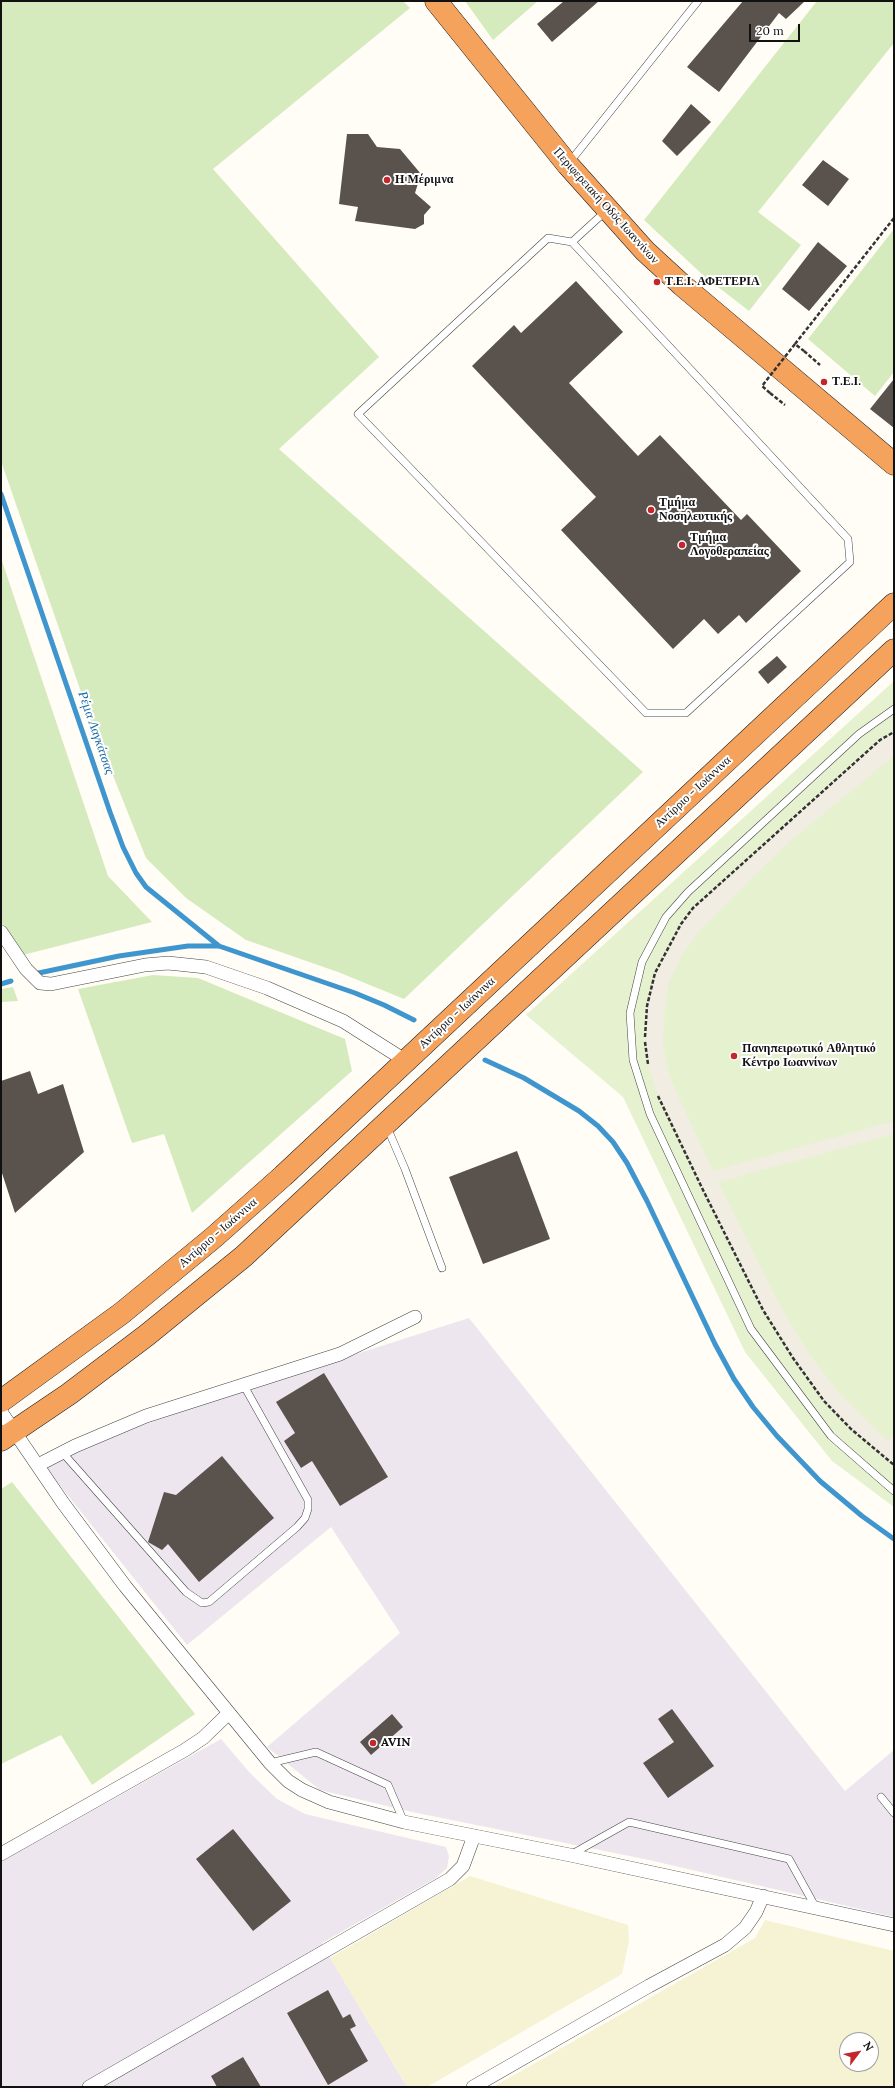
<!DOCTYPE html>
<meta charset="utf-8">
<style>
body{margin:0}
#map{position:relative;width:895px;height:2088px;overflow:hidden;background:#fffdf5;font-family:Lora,serif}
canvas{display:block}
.frame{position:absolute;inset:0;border:2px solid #111;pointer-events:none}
.north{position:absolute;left:839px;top:2032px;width:40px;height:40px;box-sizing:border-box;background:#fff;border:1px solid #a0a0a0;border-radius:50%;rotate:58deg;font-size:11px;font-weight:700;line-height:16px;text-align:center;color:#111}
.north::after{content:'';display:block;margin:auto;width:14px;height:18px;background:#c4262e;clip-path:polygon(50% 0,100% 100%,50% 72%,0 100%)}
.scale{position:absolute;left:749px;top:24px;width:51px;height:18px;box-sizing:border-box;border:2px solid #111;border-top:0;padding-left:5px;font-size:12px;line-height:14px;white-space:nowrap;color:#111;-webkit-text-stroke:3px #fff;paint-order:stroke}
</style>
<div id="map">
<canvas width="895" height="2088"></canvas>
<div class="frame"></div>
<div class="north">N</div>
<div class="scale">20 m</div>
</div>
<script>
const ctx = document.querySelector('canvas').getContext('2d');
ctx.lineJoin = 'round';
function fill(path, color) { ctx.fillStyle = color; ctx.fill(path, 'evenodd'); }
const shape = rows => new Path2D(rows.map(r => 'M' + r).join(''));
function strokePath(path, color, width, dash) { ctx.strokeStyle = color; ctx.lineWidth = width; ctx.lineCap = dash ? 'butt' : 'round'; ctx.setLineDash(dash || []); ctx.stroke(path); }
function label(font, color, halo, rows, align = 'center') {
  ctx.font = font + ' Lora,serif'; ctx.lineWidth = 4; ctx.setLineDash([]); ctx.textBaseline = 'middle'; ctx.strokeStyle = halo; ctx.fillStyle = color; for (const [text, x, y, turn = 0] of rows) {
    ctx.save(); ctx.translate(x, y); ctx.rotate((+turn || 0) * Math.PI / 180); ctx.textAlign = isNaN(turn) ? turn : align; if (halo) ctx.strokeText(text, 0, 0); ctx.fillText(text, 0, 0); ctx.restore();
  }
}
fill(shape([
 [469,1318,845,1791,894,1750,894,1917,649,1860,412,1812,320,1790,267,1747,400,1633,331,1527,187,1645,46,1468,103,1439,234,1393],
 [221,1739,250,1773,277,1799,305,1814,446,1847,449,1856,447,1868,436,1878,322,1943,407,2087,1,2087,1,1862]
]), '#eee6ef');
fill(shape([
 [470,1876,628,1925,629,1941,622,1974,427,2087,407,2087,330,1958],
 [765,1920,894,1951,894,2087,493,2087,755,1938],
 [847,2040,871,2040,871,2064,847,2064]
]), '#f6f3d4');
fill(shape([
 [1,1,403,1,410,8,213,169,379,357,279,449,643,772,404,999,338,972,246,940,186,898,146,858,90,718,1,461],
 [465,1,538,1,493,40],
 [817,1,894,1,894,43,758,212,801,245,749,311,704,276,644,220],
 [894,229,894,372,875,396,808,339],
 [1,558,108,876,152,922,23,955,1,922],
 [153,975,198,978,345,1039,352,1071,192,1213,164,1134,132,1143,78,989],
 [13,987,18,1001,1,1002,1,989],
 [12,1482,195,1714,92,1785,61,1735,1,1764,1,1489]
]), '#d5ebbd');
fill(shape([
 [894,681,894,1507,832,1461,745,1352,623,1097,526,1015]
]), '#e6f2cf');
fill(shape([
 [894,732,894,756,788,843,701,929,682,955,669,982,665,1010,663,1041,667,1067,675,1089,713,1171,894,1121,894,1134,718,1182,779,1304,808,1352,839,1393,869,1423,888,1441,894,1433,894,1465,851,1429,824,1401,793,1358,763,1310,703,1190,658,1095,649,1069,645,1037,647,1006,655,973,681,924,693,908,880,740]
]), '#f1ede2');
strokePath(shape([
 [1,494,110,812,123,847,136,873,146,887,219,946],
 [34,974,119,956,188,946,219,946,355,993,384,1005,414,1020],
 [1,984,11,981],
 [485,1060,524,1078,579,1111,598,1126,613,1142,627,1163,647,1201,715,1344,734,1379,753,1407,777,1436,820,1481,862,1516,894,1539]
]), '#3f96cf', 5);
fill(shape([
 [564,1,599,1,552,42,537,24],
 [743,1,805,1,786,19,779,13,719,92,687,67],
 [691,104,711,122,677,156,662,141],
 [347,134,368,134,377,147,400,149,421,174,415,193,431,207,424,215,424,224,415,229,355,221,358,207,339,204],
 [823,160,849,179,828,206,802,185],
 [818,242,847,266,809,311,782,289],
 [576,281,623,332,569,383,638,456,660,435,741,520,747,514,801,571,746,623,739,615,718,634,704,619,673,649,561,530,596,497,472,366,514,325,521,333],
 [894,379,894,428,870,409],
 [777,656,787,667,768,684,758,672],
 [30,1071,38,1094,63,1084,84,1152,15,1213,1,1170,1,1081],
 [517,1151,550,1239,483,1264,449,1177],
 [324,1373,388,1477,340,1506,312,1461,301,1468,284,1441,295,1433,276,1402],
 [222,1456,274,1518,199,1582,168,1544,162,1550,148,1542,164,1492,176,1495],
 [672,1709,714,1766,668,1798,643,1763,674,1742,658,1719],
 [392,1714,403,1727,371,1755,360,1742],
 [233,1829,291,1901,253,1931,196,1859],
 [328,1990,343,2018,350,2014,356,2026,350,2029,368,2061,328,2085,287,2013],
 [243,2057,261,2087,217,2087,211,2076]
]), '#5a524d');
const lane = shape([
 [569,163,698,1],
 [572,242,848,539,850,562,686,713,646,713,358,414,548,238,572,242,607,210],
 [894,709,859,734,688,892,666,917,642,962,630,1013,633,1060,650,1114,751,1329,831,1436,894,1491],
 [387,1127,405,1169,442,1268],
 [62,1452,186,1592,202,1603,209,1602,297,1527,305,1518,308,1509,308,1500,243,1384],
 [270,1763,316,1752,388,1785,404,1822],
 [881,1797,894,1813],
 [572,1854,629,1822,789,1859,816,1908]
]);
const street = shape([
 [1,932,26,969,40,983,51,984,145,965,168,963,206,967,267,988,343,1021,406,1061],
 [1,1412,63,1503,125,1586,270,1763,288,1781,302,1790,329,1802,404,1822,570,1855,894,1925],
 [38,1465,75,1446,146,1416,340,1354,415,1317],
 [1,1854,185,1750,203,1738,229,1713],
 [89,2087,450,1879,463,1866,474,1836],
 [473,2087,649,1986,725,1945,745,1928,756,1912,763,1896]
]);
const highway = shape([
 [436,1,568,165,645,251,682,285,894,464],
 [1,1401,122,1313,213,1238,283,1176,894,604],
 [1,1440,69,1394,147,1335,244,1256,894,650]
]);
strokePath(lane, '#444', 8);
strokePath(street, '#444', 14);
strokePath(highway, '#222', 23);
strokePath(shape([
 [795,344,894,218],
 [804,351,820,365],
 [770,393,785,405],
 [645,1037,647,1006,655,973,681,924,693,908,880,740,894,732],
 [645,1042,648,1064],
 [658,1096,703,1190,763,1310,793,1358,824,1401,851,1429,894,1465]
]), '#333', 2.5, [4, 2]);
strokePath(lane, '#fff', 7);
strokePath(street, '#fff', 13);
strokePath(highway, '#f5a25d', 22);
strokePath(shape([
 [770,393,762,386,795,344,804,351]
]), '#333', 2.5, [4, 2]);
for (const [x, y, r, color] of [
 [387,180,4,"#c4262e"],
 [657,282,4,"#c4262e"],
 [824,382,4,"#c4262e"],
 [651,510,4,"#c4262e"],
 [682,545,4,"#c4262e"],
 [734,1056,4,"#c4262e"],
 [373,1743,4,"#c4262e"]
]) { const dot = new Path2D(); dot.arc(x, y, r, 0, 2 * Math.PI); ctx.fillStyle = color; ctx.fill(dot); strokePath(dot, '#fff', 1.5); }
label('bold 12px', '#111', '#fff', [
 ["Η Μέριμνα",395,180],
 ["Τ.Ε.Ι. ΑΦΕΤΕΡΙΑ",665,282],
 ["Τ.Ε.Ι.",832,382],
 ["Τμήμα",659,503],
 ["Νοσηλευτικής",659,517],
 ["Τμήμα",690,538],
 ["Λογοθεραπείας",690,552],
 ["Πανηπειρωτικό Αθλητικό",742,1049],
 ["Κέντρο Ιωαννίνων",742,1063],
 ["AVIN",381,1743]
], 'left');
label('12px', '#111', '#fff', [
 ["Περιφερειακή Οδός Ιωαννίνων",606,206,48],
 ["Αντίρριο - Ιωάννινα",693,792,-43],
 ["Αντίρριο - Ιωάννινα",457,1013,-43],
 ["Αντίρριο - Ιωάννινα",218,1233,-41]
]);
label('italic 13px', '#1768a6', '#fff', [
 ["Ρέμα Λαγκάτσας",96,733,71]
]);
</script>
